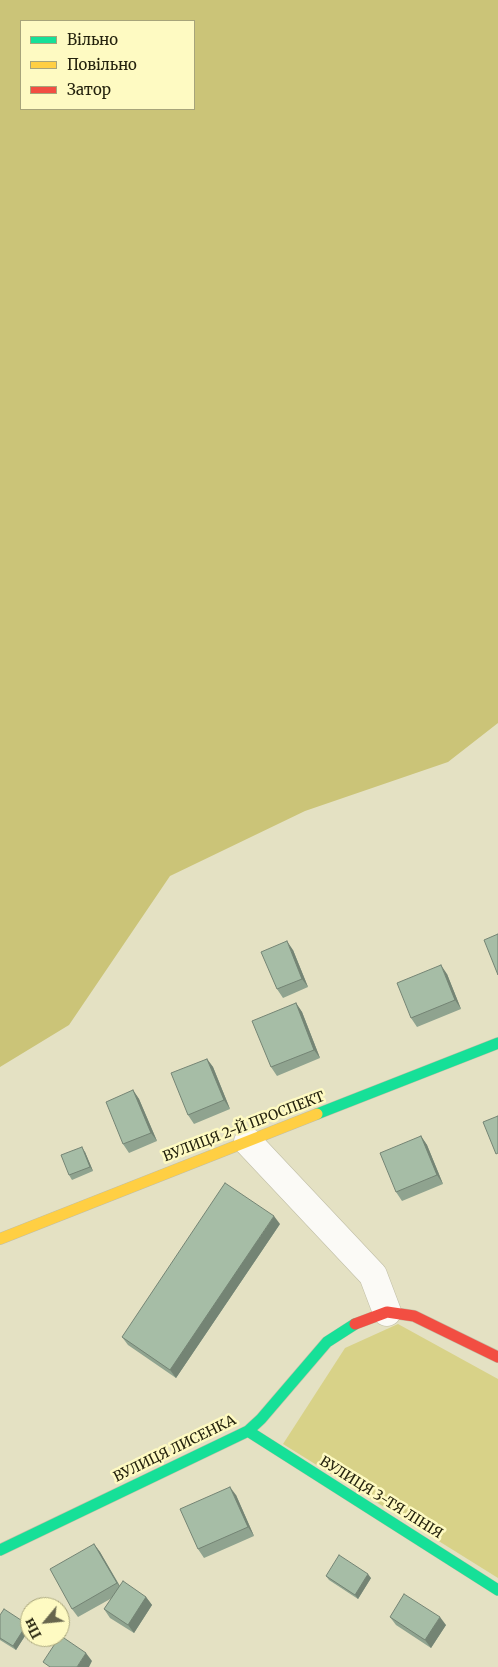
<!DOCTYPE html>
<meta charset="utf-8">
<style>
body{margin:0}
#map{position:relative;width:498px;height:1667px;overflow:hidden;background:#e4e1c3;font-family:Merriweather,serif}
canvas{display:block}
.legend{position:absolute;left:20px;top:20px;width:175px;height:90px;box-sizing:border-box;background:#fefac2;border:1px solid #a7a47a;margin:0;padding:6px 9px;list-style:none;font-size:15px;color:#24220d}
.legend li{display:flex;align-items:center;gap:10px;height:25px}
.legend b{width:25px;border:1px solid #a7a47a}
.north{position:absolute;left:20px;top:1597px;width:50px;height:50px;box-sizing:border-box;background:#fefac2;border:1px solid #a7a47a;border-radius:50%;rotate:242deg;font-size:14px;font-weight:700;line-height:20px;text-align:center;color:#24220d}
.north::after{content:'';display:block;margin:auto;width:18px;height:22px;background:#67654d;clip-path:polygon(50% 0,100% 100%,50% 72%,0 100%)}
</style>
<div id="map">
<canvas width="498" height="1667"></canvas>
<ul class="legend">
<li><b style="height:6px;background:#16e098"></b>Вільно</li>
<li><b style="height:6px;background:#ffcf43"></b>Повільно</li>
<li><b style="height:6px;background:#f24e42"></b>Затор</li>
</ul>
<div class="north">Пн</div>
</div>
<script>
const ctx = document.querySelector('canvas').getContext('2d');
ctx.lineJoin = 'round';
function fill(path, color) { ctx.fillStyle = color; ctx.fill(path, 'evenodd'); }
const shape = rows => new Path2D(rows.map(r => 'M' + r).join(''));
function strokePath(path, color, width, dash) { ctx.strokeStyle = color; ctx.lineWidth = width; ctx.lineCap = dash ? 'butt' : 'round'; ctx.setLineDash(dash || []); ctx.stroke(path); }
function label(font, color, halo, rows, align = 'center') {
  ctx.font = font + ' Merriweather,serif'; ctx.lineWidth = 5; ctx.setLineDash([]); ctx.textBaseline = 'middle'; ctx.strokeStyle = halo; ctx.fillStyle = color; for (const [text, x, y, turn = 0] of rows) {
    ctx.save(); ctx.translate(x, y); ctx.rotate((+turn || 0) * Math.PI / 180); ctx.textAlign = isNaN(turn) ? turn : align; if (halo) ctx.strokeText(text, 0, 0); ctx.fillText(text, 0, 0); ctx.restore();
  }
}
fill(shape([
 [398,1324,498,1379,498,1578,283,1444,345,1348]
]), '#d8d288');
fill(shape([
 [0,0,498,0,498,723,448,762,305,811,170,876,69,1025,0,1067],
 [21,21,194,21,194,109,21,109]
]), '#cbc478');
const street = shape([
 [248,1142,373,1275,387,1312]
]);
const fast = shape([
 [317,1114,498,1043],
 [248,1431,498,1590],
 [0,1550,248,1431,261,1419,327,1342,355,1324]
]);
const slow = shape([
 [0,1239,317,1114]
]);
const jam = shape([
 [355,1324,387,1312,414,1316,498,1357]
]);
strokePath(street, '#c0bea6', 29);
strokePath(fast, '#c0bea6', 12);
strokePath(slow, '#c0bea6', 12);
strokePath(jam, '#c0bea6', 12);
strokePath(street, '#fbfaf6', 28);
strokePath(fast, '#16e098', 11);
strokePath(slow, '#ffcf43', 11);
strokePath(jam, '#f24e42', 11);
fill(shape([
 [293,950,308,987,283,998,277,989],
 [447,974,461,1009,417,1027,411,1018],
 [296,1003,302,1012,320,1058,277,1076,271,1067],
 [207,1059,213,1067,230,1109,194,1124,188,1115],
 [133,1090,139,1099,157,1141,129,1153,123,1144],
 [421,1136,427,1145,443,1184,402,1201,396,1192],
 [85,1152,93,1171,72,1180,69,1175],
 [280,1224,176,1378,128,1345,122,1337],
 [236,1495,254,1536,204,1558,198,1549],
 [94,1544,100,1552,120,1586,146,1597,152,1605,134,1633,110,1618,104,1609,112,1598,78,1617,72,1609],
 [326,1576,371,1578,358,1599,329,1580],
 [0,1615,27,1624,30,1628,16,1650,0,1640],
 [390,1617,446,1625,431,1648,396,1625]
]), '#8fa38f');
fill(shape([
 [287,941,293,950,308,987,302,979],
 [441,965,447,974,461,1009,455,1000],
 [296,1003,302,1012,320,1058,314,1050],
 [207,1059,213,1067,230,1109,224,1100],
 [133,1090,139,1099,157,1141,151,1133],
 [421,1136,427,1145,443,1184,437,1175],
 [82,1147,85,1152,93,1171,90,1167],
 [274,1216,280,1224,176,1378,170,1370],
 [230,1487,236,1495,254,1536,248,1527],
 [94,1544,100,1552,123,1592,117,1583],
 [368,1574,371,1578,358,1599,355,1595],
 [146,1597,152,1605,134,1633,128,1625],
 [440,1617,446,1625,431,1648,425,1640],
 [27,1624,30,1628,16,1650,13,1646],
 [86,1653,92,1661,89,1667,77,1667]
]), '#748474');
const building = shape([
 [498,934,498,975,484,940,498,934],
 [287,941,302,979,277,989,261,952,287,941],
 [441,965,455,1000,411,1018,397,983,441,965],
 [296,1003,314,1050,271,1067,252,1021,296,1003],
 [207,1059,224,1100,188,1115,171,1073,207,1059],
 [133,1090,151,1133,123,1144,106,1102,133,1090],
 [498,1116,498,1153,496,1154,483,1122,498,1116],
 [421,1136,437,1175,396,1192,380,1153,421,1136],
 [82,1147,90,1167,69,1175,61,1155,82,1147],
 [225,1183,274,1216,170,1370,122,1337,225,1183],
 [230,1487,248,1527,198,1549,180,1509,230,1487],
 [94,1544,117,1583,72,1609,50,1569,94,1544],
 [339,1555,368,1574,355,1595,326,1576,339,1555],
 [123,1581,146,1597,128,1625,104,1609,123,1581],
 [404,1594,440,1617,425,1640,390,1617,404,1594],
 [4,1609,27,1624,13,1646,0,1638,0,1615,4,1609],
 [60,1636,61,1636,86,1653,77,1667,50,1667,43,1662,60,1636]
]);
fill(building, '#a6bda6');
strokePath(building, '#748474', 1);
label('14px', '#24220d', '#fefac2', [
 ["ВУЛИЦЯ 2-Й ПРОСПЕКТ",244,1127,-21],
 ["ВУЛИЦЯ ЛИСЕНКА",175,1449,-26],
 ["ВУЛИЦЯ 3-ТЯ ЛІНІЯ",381,1498,32]
]);
</script>
